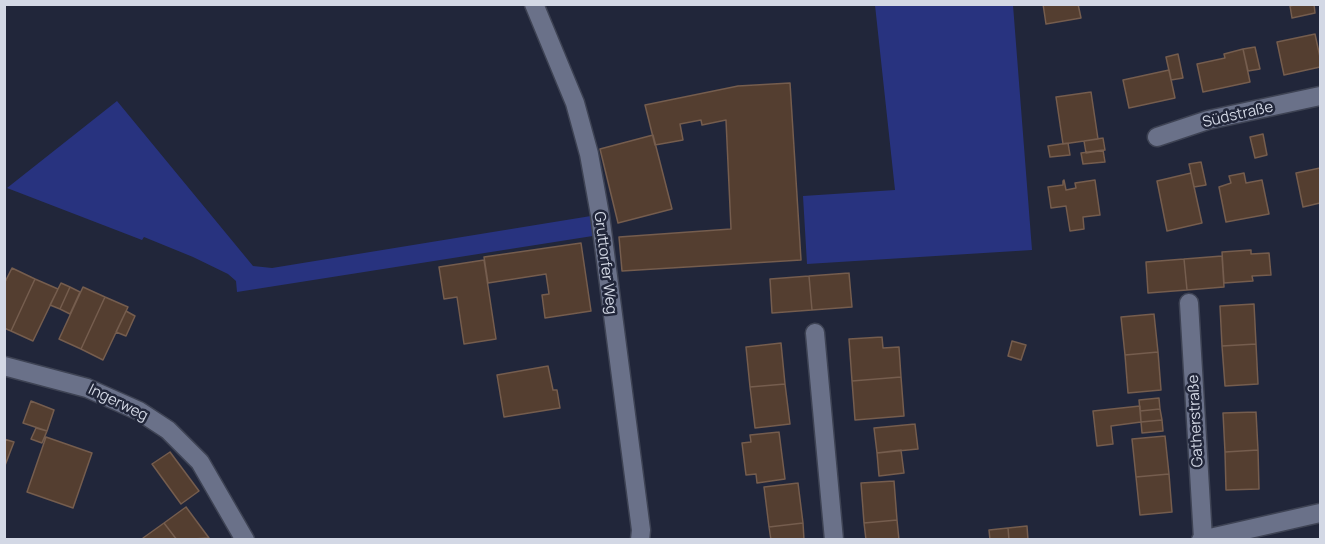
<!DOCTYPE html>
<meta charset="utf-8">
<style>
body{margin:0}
#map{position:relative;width:1325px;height:544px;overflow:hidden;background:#21263a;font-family:Manrope,sans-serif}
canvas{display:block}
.frame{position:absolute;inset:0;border:6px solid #d3d8e5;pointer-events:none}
</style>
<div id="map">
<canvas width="1325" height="544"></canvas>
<div class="frame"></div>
</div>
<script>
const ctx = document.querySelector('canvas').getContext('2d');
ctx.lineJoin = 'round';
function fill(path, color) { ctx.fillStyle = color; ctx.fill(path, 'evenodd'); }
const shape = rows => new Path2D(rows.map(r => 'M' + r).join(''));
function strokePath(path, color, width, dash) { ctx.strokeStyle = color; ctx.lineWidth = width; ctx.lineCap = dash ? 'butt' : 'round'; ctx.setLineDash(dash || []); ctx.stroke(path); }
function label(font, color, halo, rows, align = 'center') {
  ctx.font = font + ' Manrope,sans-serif'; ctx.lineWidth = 5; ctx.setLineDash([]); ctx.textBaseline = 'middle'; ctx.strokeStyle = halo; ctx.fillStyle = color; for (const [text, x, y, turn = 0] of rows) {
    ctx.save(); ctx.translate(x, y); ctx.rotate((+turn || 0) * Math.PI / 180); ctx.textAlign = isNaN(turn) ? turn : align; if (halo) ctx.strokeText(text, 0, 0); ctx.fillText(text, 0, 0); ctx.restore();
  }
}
fill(shape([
 [875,5,1013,5,1032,250,807,264,803,196,895,190],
 [117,101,253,266,272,268,597,215,599,235,237,292,236,281,228,274,193,257,144,237,142,240,7,188]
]), '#28337f');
const building = shape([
 [1043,4,1078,4,1081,18,1046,24,1043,4],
 [1298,4,1314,4,1315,13,1292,18,1290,6,1298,4],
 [1315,34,1320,57,1320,67,1284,75,1277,42,1315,34],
 [1255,47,1260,69,1248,71,1243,49,1255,47],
 [1243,49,1250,82,1203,92,1197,64,1225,58,1224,54,1243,49],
 [1178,54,1183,78,1171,80,1166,57,1178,54],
 [1169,70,1175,98,1129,108,1123,80,1169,70],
 [790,83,801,260,622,271,619,237,731,229,726,120,702,125,701,120,680,124,683,140,655,145,645,105,738,86,790,83],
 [1091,92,1098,139,1063,144,1056,97,1091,92],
 [1263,134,1267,155,1255,158,1250,137,1263,134],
 [653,135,672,209,618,223,600,149,653,135],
 [1103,138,1105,150,1086,153,1084,141,1103,138],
 [1068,143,1070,155,1050,157,1048,146,1068,143],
 [1103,150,1105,162,1083,164,1081,153,1103,150],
 [1201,162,1206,185,1194,187,1189,164,1201,162],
 [1320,168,1320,203,1303,207,1296,173,1320,168],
 [1191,173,1202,223,1167,231,1157,181,1191,173],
 [1244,173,1246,183,1262,180,1269,214,1226,222,1219,187,1231,183,1229,176,1244,173],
 [1064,180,1066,190,1076,188,1075,183,1095,180,1100,215,1083,217,1084,229,1070,231,1066,206,1051,208,1048,187,1063,185,1063,181,1064,180],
 [581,243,591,311,545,318,542,295,549,294,546,274,488,283,484,257,581,243],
 [1251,250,1251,254,1269,253,1271,275,1252,276,1253,281,1224,283,1222,252,1251,250],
 [1222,256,1224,287,1187,290,1184,259,1222,256],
 [1184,259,1187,290,1148,293,1146,262,1184,259],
 [484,260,496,339,464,344,457,297,444,299,439,267,484,260],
 [12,268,35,279,11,331,4,328,4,284,12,268],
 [849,273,852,307,812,310,809,276,849,273],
 [809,276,812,310,772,313,770,279,809,276],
 [35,279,58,289,33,341,11,331,35,279],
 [61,283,70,287,60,309,50,305,61,283],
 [70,287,80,292,70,314,60,309,70,287],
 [83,287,105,297,81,349,59,339,83,287],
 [105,297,128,307,103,360,81,349,105,297],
 [1254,304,1256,344,1222,346,1220,306,1254,304],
 [126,311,135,316,126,336,116,332,126,311],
 [1154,314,1158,352,1125,355,1121,317,1154,314],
 [882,337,883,348,899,347,901,377,852,381,849,339,882,337],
 [1012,341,1026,345,1021,360,1008,356,1012,341],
 [781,343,785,384,750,387,746,347,781,343],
 [1256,344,1258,384,1225,386,1222,346,1256,344],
 [1158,352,1161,390,1128,393,1125,355,1158,352],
 [548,366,553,390,557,390,560,408,504,417,497,375,548,366],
 [901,377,904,416,855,420,852,381,901,377],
 [785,384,790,424,755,428,750,387,785,384],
 [1159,398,1160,409,1140,411,1139,400,1159,398],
 [31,401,54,410,47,431,23,423,31,401],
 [1140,406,1141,422,1111,426,1113,444,1097,446,1093,411,1140,406],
 [1160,409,1162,420,1141,422,1140,411,1160,409],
 [1256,412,1258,450,1225,452,1223,413,1256,412],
 [1162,420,1163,431,1142,433,1141,422,1162,420],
 [915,424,918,449,877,453,874,428,915,424],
 [36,428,47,431,42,443,31,439,36,428],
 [779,432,785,479,757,483,756,474,746,475,742,443,751,442,750,435,779,432],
 [1165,436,1169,474,1136,477,1132,439,1165,436],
 [46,437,92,453,73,508,27,492,46,437],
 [4,439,14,442,4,468,4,439],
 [901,450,904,473,879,476,877,453,901,450],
 [1258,450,1259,489,1226,490,1225,452,1258,450],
 [170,452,199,491,181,504,152,464,170,452],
 [1169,474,1172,512,1140,515,1136,477,1169,474],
 [894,481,897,520,864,523,861,483,894,481],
 [798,483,803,523,769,527,764,487,798,483],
 [186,507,209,538,177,540,164,523,186,507],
 [897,520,899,540,866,540,864,523,897,520],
 [164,523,177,540,144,540,143,538,164,523],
 [803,523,804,540,771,540,769,527,803,523],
 [1027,526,1028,540,1009,540,1008,528,1027,526],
 [1008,528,1009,540,990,540,989,530,1008,528]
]);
fill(building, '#543e30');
strokePath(building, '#755d4e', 1.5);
const street = shape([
 [534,4,575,103,589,154,600,215,641,530,640,540],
 [1157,137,1208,120,1320,96],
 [1189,303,1203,539],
 [815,333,834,540],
 [4,366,87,388,139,411,168,430,200,462,245,540],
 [1201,540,1320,513]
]);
strokePath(street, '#3e4354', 21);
strokePath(street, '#6a7189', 18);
label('15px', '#d3d8e5', '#21263a', [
 ["Südstraße",1238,115,-13],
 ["Gruttorfer Weg",605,263,83],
 ["Ingerweg",118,403,26],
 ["Gatherstraße",1196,421,-93]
]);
</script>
